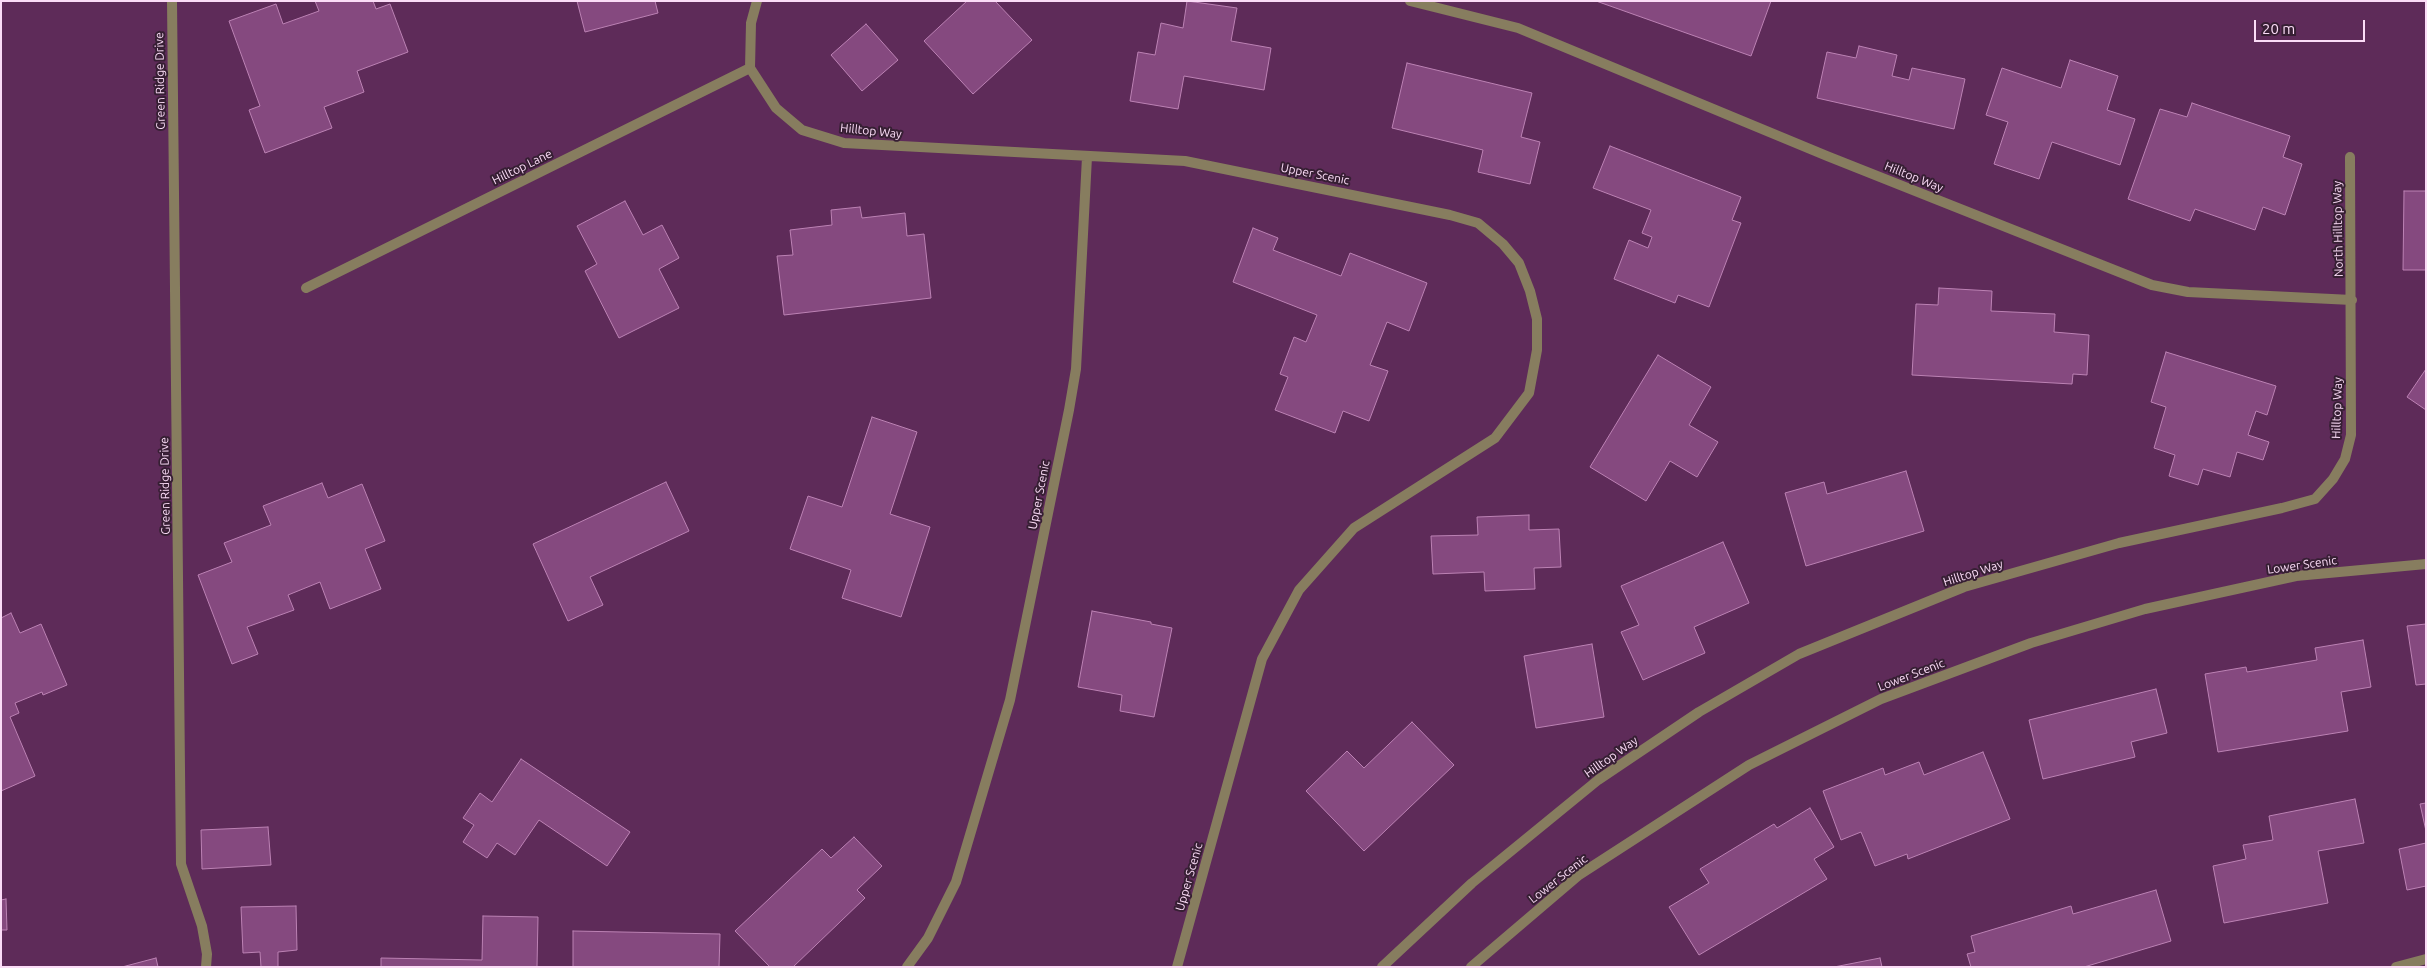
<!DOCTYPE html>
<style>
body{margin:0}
#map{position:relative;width:2427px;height:968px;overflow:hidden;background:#5e2b59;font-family:Ubuntu,sans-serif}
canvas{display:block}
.frame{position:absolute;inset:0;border:2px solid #fbdcf7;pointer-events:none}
.scale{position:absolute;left:2254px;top:20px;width:111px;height:22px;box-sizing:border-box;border:2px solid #fbdcf7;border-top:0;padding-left:6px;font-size:15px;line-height:18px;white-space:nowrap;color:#fbdcf7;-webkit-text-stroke:4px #361f33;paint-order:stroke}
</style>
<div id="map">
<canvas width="2427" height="968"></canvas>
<div class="frame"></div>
<div class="scale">20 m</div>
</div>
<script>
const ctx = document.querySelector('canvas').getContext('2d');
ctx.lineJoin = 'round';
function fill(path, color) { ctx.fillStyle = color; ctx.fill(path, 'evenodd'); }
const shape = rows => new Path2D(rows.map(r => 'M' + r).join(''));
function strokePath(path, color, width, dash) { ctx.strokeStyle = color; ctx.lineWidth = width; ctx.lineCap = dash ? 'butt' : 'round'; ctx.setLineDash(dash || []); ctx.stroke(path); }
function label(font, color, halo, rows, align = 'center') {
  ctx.font = font + ' Ubuntu,sans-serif'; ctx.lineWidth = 4; ctx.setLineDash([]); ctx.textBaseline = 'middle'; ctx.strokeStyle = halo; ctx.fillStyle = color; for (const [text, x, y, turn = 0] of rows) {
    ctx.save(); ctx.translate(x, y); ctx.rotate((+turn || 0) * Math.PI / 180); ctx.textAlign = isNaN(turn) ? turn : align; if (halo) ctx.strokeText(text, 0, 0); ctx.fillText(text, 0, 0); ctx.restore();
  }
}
const building = shape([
 [315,1,373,1,376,9,390,4,408,52,357,71,364,92,324,107,332,128,265,153,249,110,260,106,229,21,276,4,283,24,319,11,315,1],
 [577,1,655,1,658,13,585,32,577,1],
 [967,1,995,1,1032,40,973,94,924,41,967,1],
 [1187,1,1237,8,1231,41,1271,48,1264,90,1184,76,1178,109,1130,101,1138,52,1155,55,1161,23,1183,28,1187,1],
 [1596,1,1771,1,1751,56,1596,1],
 [866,24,898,60,862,91,831,55,866,24],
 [1859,46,1897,55,1892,76,1909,80,1912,68,1965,79,1954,129,1817,98,1827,52,1856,58,1859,46],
 [2070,60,2118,76,2107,110,2135,119,2120,165,2052,142,2039,179,1994,164,2008,122,1986,115,2002,68,2061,88,2070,60],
 [1407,63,1532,93,1521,137,1540,142,1530,184,1478,172,1483,150,1392,128,1407,63],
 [2192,103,2290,136,2283,157,2302,164,2285,215,2263,207,2255,230,2195,209,2190,221,2128,199,2160,109,2187,117,2192,103],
 [1610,146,1741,197,1732,220,1741,223,1709,307,1678,295,1675,303,1614,279,1629,240,1648,248,1652,237,1642,233,1651,210,1593,188,1610,146],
 [2404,191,2426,191,2426,270,2403,270,2404,191],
 [625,201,643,235,662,225,679,258,659,269,679,308,619,338,585,271,597,264,577,226,625,201],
 [860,207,862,218,905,213,907,236,924,234,931,298,784,315,777,256,793,255,790,230,832,225,831,210,860,207],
 [1253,228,1278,238,1273,250,1341,276,1350,253,1427,283,1409,331,1387,322,1370,365,1388,371,1369,421,1343,411,1335,433,1275,410,1288,377,1280,374,1294,337,1306,342,1317,315,1233,282,1253,228],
 [1939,288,1992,291,1991,311,2055,314,2054,332,2089,335,2087,375,2073,374,2072,384,1912,375,1916,304,1938,305,1939,288],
 [2166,352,2276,386,2267,415,2256,411,2248,435,2269,442,2263,460,2237,452,2230,477,2203,469,2198,485,2169,476,2175,455,2154,448,2166,407,2151,402,2166,352],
 [1658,355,1711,387,1689,425,1718,442,1697,477,1670,461,1646,501,1590,467,1658,355],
 [2426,369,2426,410,2407,397,2426,369],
 [872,417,917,432,890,514,930,527,901,617,842,598,851,570,790,549,808,496,842,507,872,417],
 [1906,471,1924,531,1806,566,1785,493,1824,482,1827,494,1906,471],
 [666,482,689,531,590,577,603,605,568,621,533,544,666,482],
 [322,483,328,498,362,484,385,541,365,549,381,589,330,609,320,582,288,595,294,610,247,627,258,654,232,664,198,575,232,562,224,543,271,525,263,506,322,483],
 [1529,515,1529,530,1559,529,1561,567,1534,568,1535,589,1485,591,1484,572,1433,574,1431,536,1478,535,1477,517,1529,515],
 [1723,542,1749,603,1694,627,1705,653,1643,680,1621,632,1639,625,1621,586,1723,542],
 [1092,611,1151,622,1151,624,1172,628,1154,717,1120,711,1122,695,1078,687,1092,611],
 [11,613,20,633,41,624,67,685,43,695,42,692,15,703,19,713,10,717,35,776,1,791,1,618,11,613],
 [2426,624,2426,684,2416,685,2407,626,2426,624],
 [2363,640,2371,687,2341,692,2348,731,2218,752,2205,674,2246,667,2247,672,2317,660,2315,648,2363,640],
 [1592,644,1604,717,1536,728,1524,656,1592,644],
 [2156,689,2167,733,2131,742,2135,757,2043,779,2029,720,2156,689],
 [1412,722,1454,765,1364,851,1306,791,1347,751,1364,768,1412,722],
 [1983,752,2010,819,1908,859,1907,854,1875,866,1861,832,1841,840,1823,791,1883,768,1885,775,1919,762,1924,775,1983,752],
 [521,759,630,832,607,866,539,820,515,855,497,843,487,858,463,842,474,825,463,818,480,793,492,802,521,759],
 [2355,799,2364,843,2318,851,2328,903,2224,923,2213,866,2246,859,2243,845,2273,840,2269,816,2355,799],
 [2426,803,2426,831,2420,804,2426,803],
 [1810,808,1834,847,1814,859,1827,879,1699,955,1669,907,1709,883,1700,869,1774,824,1777,828,1810,808],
 [268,827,271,865,202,869,201,830,268,827],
 [854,837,882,866,857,890,865,898,793,967,770,967,735,931,822,849,831,858,854,837],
 [2426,843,2426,886,2407,890,2399,849,2426,843],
 [2156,890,2171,941,2084,967,1971,967,1967,954,1975,952,1971,936,2071,906,2073,914,2156,890],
 [6,899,7,930,1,930,1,900,6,899],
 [296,906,297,950,278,952,278,967,261,967,260,952,243,953,241,907,296,906],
 [483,916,538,917,537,967,381,967,381,958,482,960,483,916],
 [573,931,720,934,719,967,573,967,573,931],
 [156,958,158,967,122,967,156,958],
 [1880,958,1882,967,1834,967,1880,958]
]);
fill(building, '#85497f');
strokePath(building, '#bc82b4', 1);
strokePath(shape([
 [172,1,181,864,202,926,207,954,206,967],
 [757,1,751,23,750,68,776,108,802,130,844,143,1185,161,1450,215,1478,223,1503,244,1519,263,1530,291,1537,319,1537,350,1529,393,1495,438,1354,528,1299,590,1262,659,1177,967],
 [1410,1,1518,28,1827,156,2152,285,2188,292,2352,300],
 [306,288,750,68],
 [907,967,928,938,956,882,1010,700,1069,410,1076,369,1087,157],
 [1382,967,1472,883,1598,780,1699,712,1799,654,1964,587,2119,543,2282,508,2315,499,2333,479,2345,459,2351,435,2350,157],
 [1471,967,1579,875,1749,765,1881,699,2031,643,2145,609,2296,576,2426,564],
 [2396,967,2426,959]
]), '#877d5f', 10);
label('12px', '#fbdcf7', '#361f33', [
 ["Green Ridge Drive",160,81,-91],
 ["Hilltop Way",871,131,6],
 ["Hilltop Lane",522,167,-26],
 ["Upper Scenic",1315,174,11],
 ["Hilltop Way",1914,177,22],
 ["North Hilltop Way",2338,229,-91],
 ["Hilltop Way",2337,408,-88],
 ["Green Ridge Drive",165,486,-91],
 ["Upper Scenic",1039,495,-79],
 ["Lower Scenic",2302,565,-8],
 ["Hilltop Way",1973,573,-18],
 ["Lower Scenic",1911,675,-21],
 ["Hilltop Way",1611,757,-35],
 ["Upper Scenic",1189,877,-74],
 ["Lower Scenic",1558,879,-38]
]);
</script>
